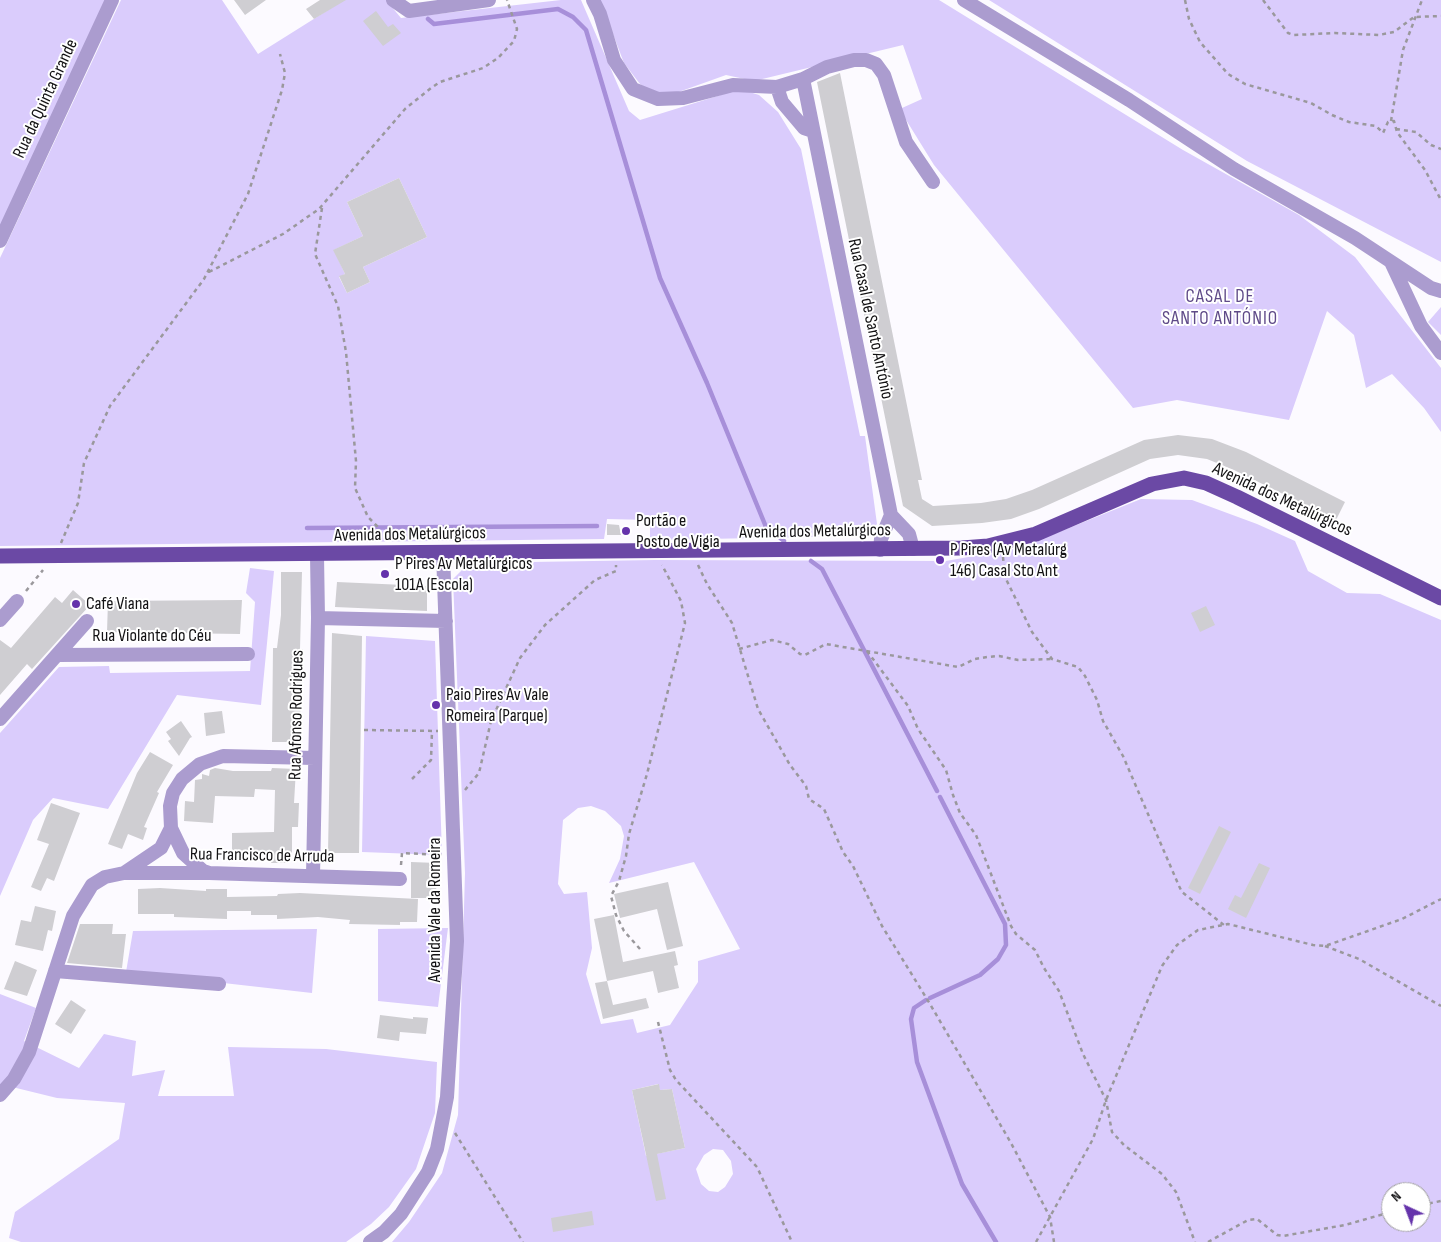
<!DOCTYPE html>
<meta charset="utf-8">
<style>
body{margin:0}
#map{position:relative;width:1441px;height:1242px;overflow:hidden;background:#fcfaff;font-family:"Sofia Sans Condensed",sans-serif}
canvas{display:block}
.north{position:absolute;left:1381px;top:1182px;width:50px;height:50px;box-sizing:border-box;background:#fff;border:1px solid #a1a0a1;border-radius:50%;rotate:317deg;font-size:14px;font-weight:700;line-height:20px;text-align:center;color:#131214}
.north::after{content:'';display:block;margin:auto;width:18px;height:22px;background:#6533ab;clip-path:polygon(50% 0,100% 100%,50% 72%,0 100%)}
</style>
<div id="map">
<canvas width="1441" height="1242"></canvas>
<div class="north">N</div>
</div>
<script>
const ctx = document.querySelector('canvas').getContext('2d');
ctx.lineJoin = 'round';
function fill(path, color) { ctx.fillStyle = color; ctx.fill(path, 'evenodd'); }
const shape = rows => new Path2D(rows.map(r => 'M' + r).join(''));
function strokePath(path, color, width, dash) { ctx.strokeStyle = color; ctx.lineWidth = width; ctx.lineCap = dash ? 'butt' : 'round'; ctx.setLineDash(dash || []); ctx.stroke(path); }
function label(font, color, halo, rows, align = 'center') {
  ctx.font = font + ' "Sofia Sans Condensed",sans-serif'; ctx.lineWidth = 4; ctx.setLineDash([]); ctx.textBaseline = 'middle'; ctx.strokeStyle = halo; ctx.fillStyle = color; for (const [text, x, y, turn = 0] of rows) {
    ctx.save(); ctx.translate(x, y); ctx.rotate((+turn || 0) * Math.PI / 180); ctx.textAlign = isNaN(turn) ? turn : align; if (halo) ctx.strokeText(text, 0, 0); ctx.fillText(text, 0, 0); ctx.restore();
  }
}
fill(shape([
 [0,0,105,0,0,235],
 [121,0,222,0,258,54,344,0,386,0,401,18,561,0,581,0,629,111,640,120,740,89,759,95,778,112,801,149,860,436,865,436,877,524,866,536,650,540,650,520,607,519,604,539,0,546,0,258],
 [399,178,427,237,363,267,370,282,347,293,339,277,345,274,334,250,363,236,347,202],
 [600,0,939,0,1183,150,1299,215,1355,257,1441,368,1441,432,1424,408,1392,374,1366,388,1354,335,1327,311,1289,420,1177,400,1133,408,934,165,903,115,902,108,922,99,903,45,754,81,726,75,673,94,650,91,640,84,624,63],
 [989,0,1441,0,1441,262,1247,161],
 [1441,307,1441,335,1428,322],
 [1141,499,1192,500,1257,524,1295,541,1308,571,1347,593,1380,594,1441,620,1441,1242,392,1242,409,1222,442,1173,458,1115,465,873,453,579,469,563,655,560,946,561,1019,548],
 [591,806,605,811,621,826,624,836,620,859,609,883,694,862,740,949,698,961,698,982,670,1025,637,1033,633,1019,601,1024,586,974,592,948,587,892,564,894,558,884,563,820,578,808],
 [658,1084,660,1090,672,1089,685,1148,646,1156,632,1090],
 [713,1149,723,1150,731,1161,733,1174,725,1187,718,1192,709,1191,701,1184,696,1169,704,1155],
 [1391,1192,1421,1192,1421,1222,1391,1222],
 [250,568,274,571,261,705,177,695,108,809,53,798,33,820,0,896,0,733,59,667,109,666,110,673,250,671,255,602,246,593],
 [366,636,435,641,442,855,362,852],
 [448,928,438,1007,378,1001,378,929],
 [317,929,312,993,126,972,133,931],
 [0,994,36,1008,24,1041,79,1068,104,1034,136,1041,132,1076,165,1070,158,1096,234,1096,228,1047,326,1049,437,1062,435,1113,416,1169,389,1207,371,1224,346,1242,21,1242,9,1238,15,1212,119,1139,125,1103,57,1098,0,1084]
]), '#daccfc');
strokePath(shape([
 [428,19,434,24,558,9,573,17,586,30,660,278,707,383,766,527,784,541],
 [307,528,597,526],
 [811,561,822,569,937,791],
 [930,998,980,975,998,959,1006,945,1005,924,940,797],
 [926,1000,914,1008,911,1019,917,1062,962,1184,996,1242]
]), '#a78fd9', 4.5);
fill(shape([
 [234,0,266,0,245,15],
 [320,0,346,0,314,19,306,9],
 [376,11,388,27,393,24,401,33,383,46,363,21],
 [840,73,922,480,918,480,922,499,933,506,981,503,1006,499,1032,490,1144,440,1178,435,1212,439,1246,452,1345,502,1336,520,1234,470,1207,459,1178,455,1150,459,1039,509,1011,519,982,523,932,526,903,506,817,82],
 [399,178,427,237,363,267,370,282,347,293,339,276,345,274,333,250,363,236,347,202],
 [607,524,619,525,621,535,607,535],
 [281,572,302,572,300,649,303,649,299,742,272,742,273,648,277,648,281,615],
 [337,582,427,586,427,611,335,607],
 [73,590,90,605,32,669,27,664,0,695,0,640,11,648,55,597,62,603],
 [242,600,240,634,107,632,108,601],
 [1206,606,1215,625,1200,632,1191,613],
 [332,633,362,636,359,853,328,853],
 [222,711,225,733,206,736,204,713],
 [181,721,192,737,190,738,179,756,168,741,171,739,166,732],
 [150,752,173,765,157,792,159,793,144,827,147,828,143,840,128,834,122,849,108,844,137,773],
 [215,768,233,771,271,771,272,768,296,769,294,803,299,803,298,827,292,827,292,860,288,860,288,863,271,863,271,855,232,856,232,833,274,832,275,790,255,789,254,797,215,796,213,823,184,821,185,801,194,802,195,780,202,779,202,774,209,776,210,770],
 [51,803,80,813,54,881,47,878,41,891,31,887,49,844,37,840],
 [1219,826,1231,832,1200,894,1188,888],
 [411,862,437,863,436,898,411,898],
 [1259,863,1270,868,1246,918,1228,909,1235,895,1241,898],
 [668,882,683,946,667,950,657,909,620,918,614,894],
 [160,888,206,891,206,889,227,889,227,897,277,896,278,894,300,893,418,899,417,922,400,922,400,925,349,924,350,920,318,917,277,919,277,915,251,915,251,911,227,911,227,919,174,917,174,914,138,914,138,889],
 [35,906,56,911,52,931,48,930,43,951,15,945,21,920,31,922],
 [614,915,623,962,675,951,678,965,674,966,679,988,658,993,653,971,607,981,594,919],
 [80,924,113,924,112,934,126,934,122,968,67,963],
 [15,961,37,970,27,996,4,989],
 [607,981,613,1005,646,998,649,1008,603,1019,595,983],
 [71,1000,86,1010,71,1034,55,1024],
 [380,1015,413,1019,413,1017,428,1018,426,1034,400,1032,399,1041,377,1038],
 [659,1084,660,1090,672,1089,685,1148,657,1154,666,1199,656,1201,632,1090],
 [592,1211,594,1225,553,1232,551,1218]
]), '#cfced2');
strokePath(shape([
 [1185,0,1189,19,1200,42,1228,74,1245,84,1311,103,1332,115,1349,122,1376,126,1383,133,1388,122,1394,121,1397,132,1425,170,1441,200],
 [1263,0,1288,33,1294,35,1335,33,1379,35,1394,32,1414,17,1441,16],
 [1391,121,1403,50,1422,0],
 [1396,129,1416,132,1431,145,1441,149],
 [322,208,315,254,338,306,346,352,356,461,355,488,368,517,378,527,377,539],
 [209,272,283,234,319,209,405,109,431,88,440,82,483,68,498,58,514,41,517,29,507,0],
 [61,543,78,503,84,463,110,406,204,279,248,194,282,90,285,73,280,54],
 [1003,557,1005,577,1032,632,1052,659,1078,667,1085,676,1097,700,1103,721,1123,756,1179,886,1182,892,1224,925],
 [698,565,707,584,732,623,758,709,790,765,806,786,809,799,824,809,843,852,853,866,882,926,930,1004,1011,1143,1050,1217,1054,1242],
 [26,591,43,570],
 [739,649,772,640,788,644,800,654,805,655,826,644,958,667,975,659,987,657,999,656,1018,660,1052,659],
 [867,651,908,706,918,729,946,770,953,795,960,813,976,835,1011,926,1016,934,1035,950,1044,968,1059,991,1083,1054,1106,1100,1112,1132,1124,1145,1162,1174,1176,1192,1195,1242],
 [364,730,438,731],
 [412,779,431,760,432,731],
 [465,790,479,773,491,721,520,658,545,625,595,580,616,571,616,565],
 [401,865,402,853,442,855],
 [1325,946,1359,959,1441,1006],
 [640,949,624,931,616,915,611,896,619,881,626,856,629,834,647,774,685,623,681,601,662,565],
 [658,1022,670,1070,676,1080,757,1167,792,1242],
 [455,1133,523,1242],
 [1421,1205,1441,1201],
 [1036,1242,1093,1139,1106,1100,1162,966,1177,945,1198,930,1228,924,1313,945,1325,946,1402,919,1441,899],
 [1208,1242,1248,1220,1257,1219,1277,1235,1283,1236,1345,1225,1391,1212]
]), '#9a989c', 2.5, [4, 4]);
strokePath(shape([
 [393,0,409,11,489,0],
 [593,0,600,14,614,60,633,89,658,99,683,98,733,85,777,87,803,79,827,67,854,60,866,60,876,64,884,75,906,142,933,182],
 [964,0,1129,100,1234,169,1355,238,1431,288,1441,291],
 [803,79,891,515],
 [777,87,782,102,804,128,813,131],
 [0,241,112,0],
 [1391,262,1421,326,1441,353],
 [880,550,881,539,891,515,909,534,913,549],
 [318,618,446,621],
 [0,620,17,601],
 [57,655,248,654],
 [0,719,87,621],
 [124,873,161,848,171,828],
 [209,873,203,871,183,853,171,828,170,806,173,793,182,779,200,764,223,756,315,758],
 [313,876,318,618,317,555],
 [55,971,219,984],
 [0,1095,14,1079,29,1052,73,916,92,885,105,877,124,873,209,873,400,879],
 [370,1242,384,1232,401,1214,428,1172,437,1149,447,1097,457,941,443,553]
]), '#ab9ccf', 14);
strokePath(shape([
 [0,556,962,548,988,546,1036,534,1152,484,1184,478,1206,483,1237,497,1441,598]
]), '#6b49a5', 15);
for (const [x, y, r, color] of [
 [626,531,5,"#6533ab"],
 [940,560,5,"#6533ab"],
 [385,574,5,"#6533ab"],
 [76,604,5,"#6533ab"],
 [436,705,5,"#6533ab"]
]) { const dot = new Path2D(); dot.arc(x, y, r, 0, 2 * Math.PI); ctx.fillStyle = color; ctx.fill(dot); strokePath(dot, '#fff', 2); }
label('18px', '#131214', '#fff', [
 ["Rua da Quinta Grande",46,99,-65],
 ["Rua Casal de Santo António",870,319,78],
 ["Avenida dos Metalúrgicos",1282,500,25],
 ["Avenida dos Metalúrgicos",815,532,-1],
 ["Avenida dos Metalúrgicos",410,535,-1],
 ["Rua Violante do Céu",152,636],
 ["Rua Afonso Rodrigues",297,715,-89],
 ["Rua Francisco de Arruda",262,856,1],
 ["Avenida Vale da Romeira",435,910,-90]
]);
label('18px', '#131214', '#fff', [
 ["Portão e",636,521],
 ["Posto de Vigia",636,542],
 ["P Pires (Av Metalúrg",950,550],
 ["146) Casal Sto Ant",950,571],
 ["P Pires Av Metalúrgicos",395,564],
 ["101A (Escola)",395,585],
 ["Café Viana",86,604],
 ["Paio Pires Av Vale",446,695],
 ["Romeira (Parque)",446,716]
], 'left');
ctx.letterSpacing = '1px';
label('19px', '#5f4a88', '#fff', [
 ["CASAL DE",1220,297],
 ["SANTO ANTÓNIO",1220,319]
]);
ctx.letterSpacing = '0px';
</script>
